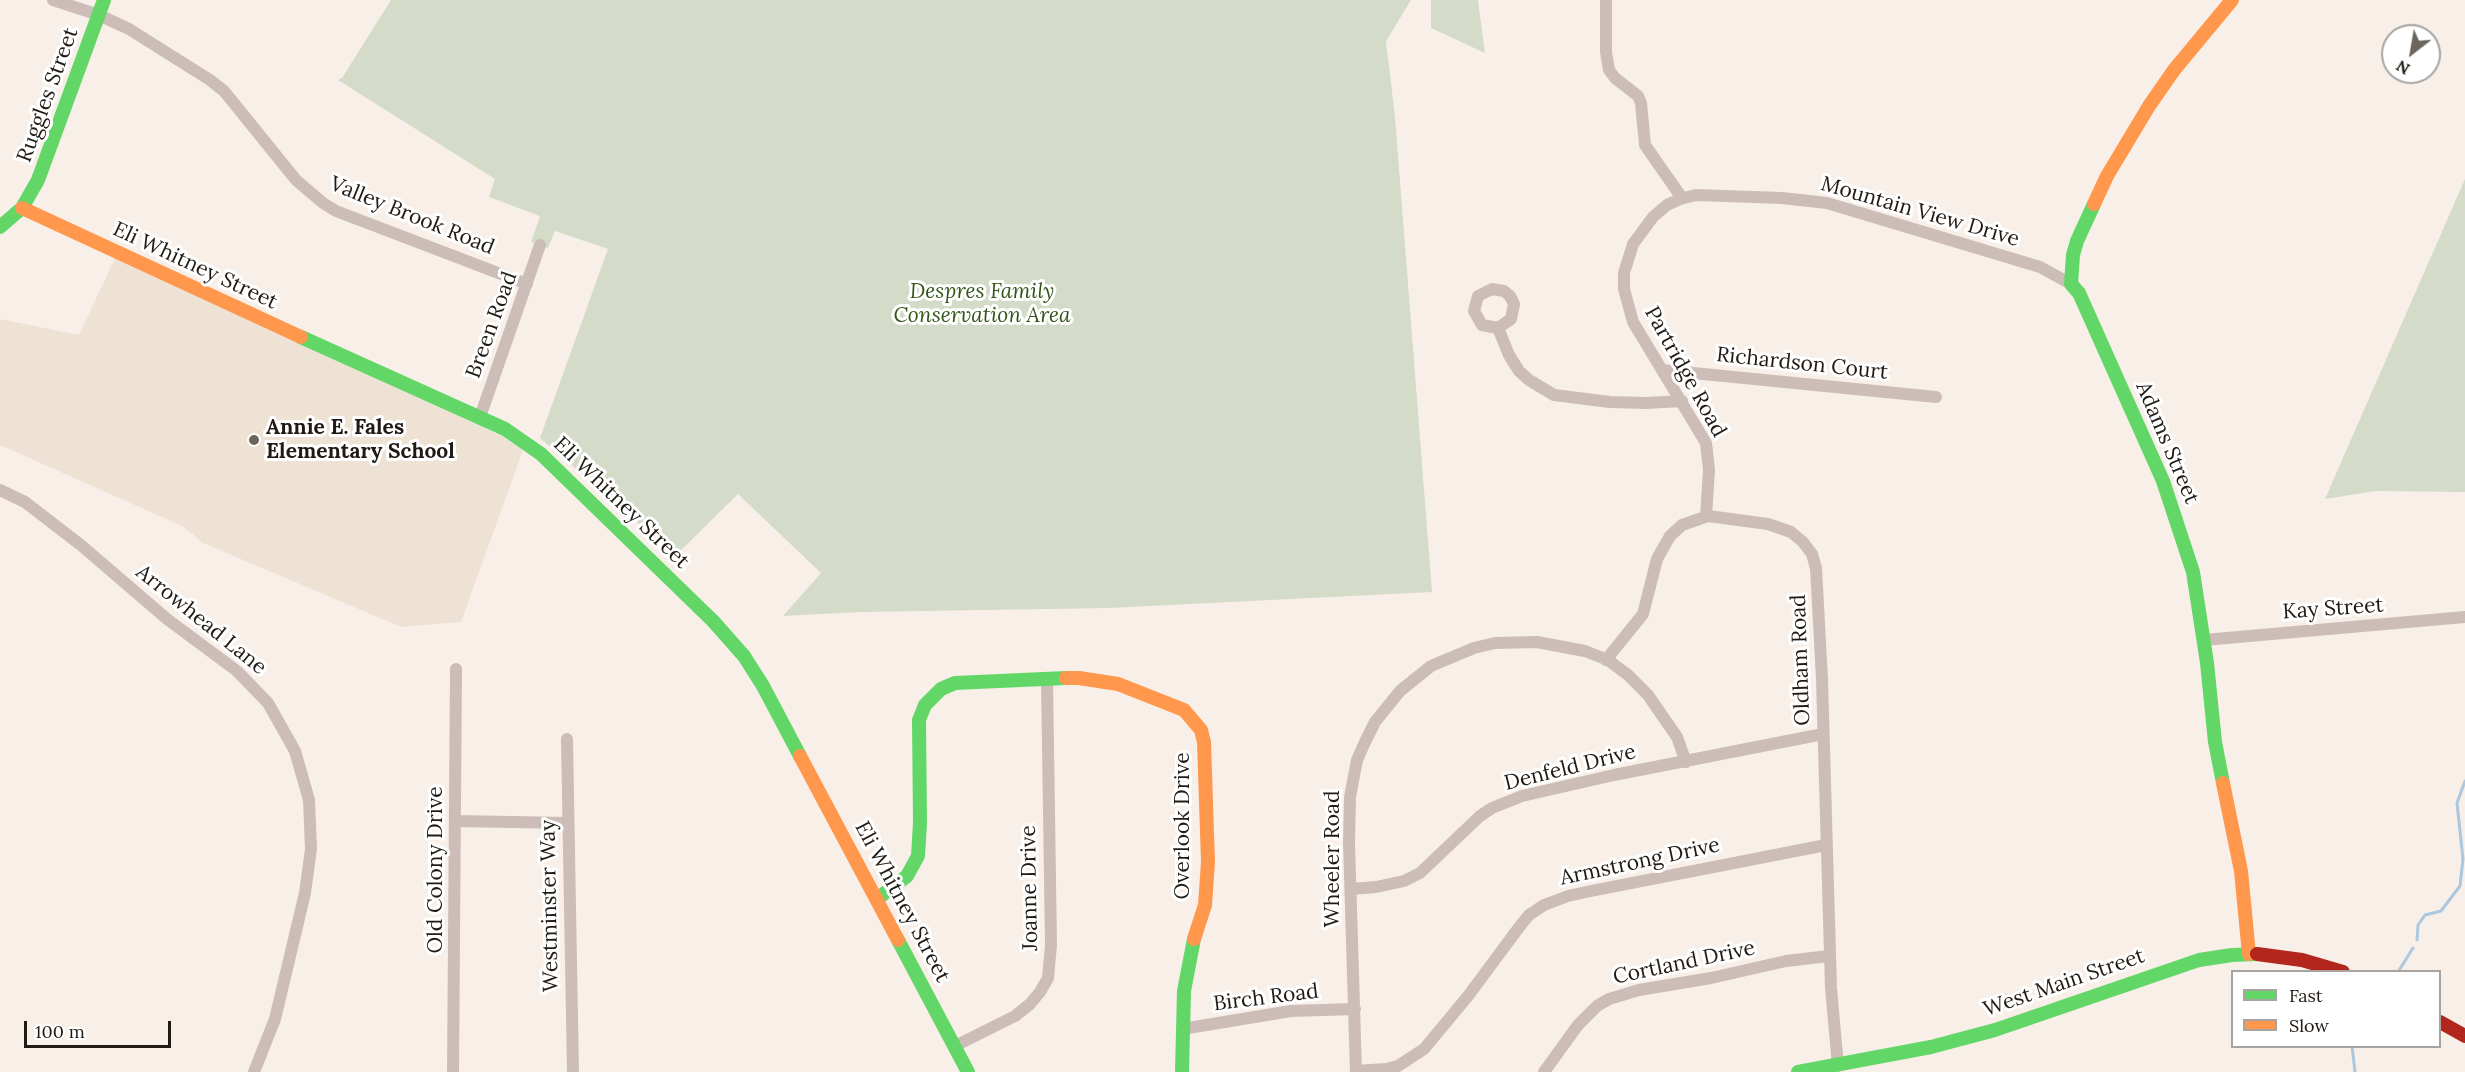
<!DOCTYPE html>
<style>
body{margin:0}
#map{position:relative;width:2465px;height:1072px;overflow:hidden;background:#f8f0e8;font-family:Lora,serif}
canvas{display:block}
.legend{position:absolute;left:2231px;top:970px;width:210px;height:78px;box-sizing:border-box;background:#fff;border:2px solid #a6a3a1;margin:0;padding:8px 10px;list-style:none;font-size:18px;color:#201a14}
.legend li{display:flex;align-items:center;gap:12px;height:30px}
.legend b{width:30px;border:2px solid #a6a3a1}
.north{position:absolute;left:2381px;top:24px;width:60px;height:60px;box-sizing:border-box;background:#fff;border:2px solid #a6a3a1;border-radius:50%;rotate:211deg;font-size:16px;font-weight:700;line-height:24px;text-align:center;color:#201a14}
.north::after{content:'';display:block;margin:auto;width:21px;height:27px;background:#6c655e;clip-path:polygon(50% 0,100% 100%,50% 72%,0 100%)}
.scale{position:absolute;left:24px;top:1021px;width:147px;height:27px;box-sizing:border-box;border:3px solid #201a14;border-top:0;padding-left:8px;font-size:18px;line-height:21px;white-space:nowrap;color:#201a14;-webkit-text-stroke:4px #fff;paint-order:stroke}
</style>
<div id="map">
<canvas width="2465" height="1072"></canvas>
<ul class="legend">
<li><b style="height:8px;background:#63d668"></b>Fast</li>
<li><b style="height:8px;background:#ff974d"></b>Slow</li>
</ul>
<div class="north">N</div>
<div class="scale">100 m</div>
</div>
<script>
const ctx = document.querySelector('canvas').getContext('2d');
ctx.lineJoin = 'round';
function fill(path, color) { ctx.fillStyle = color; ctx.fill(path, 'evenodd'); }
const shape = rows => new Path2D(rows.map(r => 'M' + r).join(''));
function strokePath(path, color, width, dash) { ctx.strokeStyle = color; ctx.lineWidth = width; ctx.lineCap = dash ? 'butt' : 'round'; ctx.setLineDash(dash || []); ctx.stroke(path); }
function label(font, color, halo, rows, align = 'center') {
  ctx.font = font + ' Lora,serif'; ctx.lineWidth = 6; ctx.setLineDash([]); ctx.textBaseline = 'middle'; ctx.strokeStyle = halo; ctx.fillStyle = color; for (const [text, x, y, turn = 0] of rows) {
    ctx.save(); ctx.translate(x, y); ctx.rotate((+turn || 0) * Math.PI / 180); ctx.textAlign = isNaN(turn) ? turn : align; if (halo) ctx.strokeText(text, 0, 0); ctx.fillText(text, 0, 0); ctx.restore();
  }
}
fill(shape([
 [115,258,502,436,523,450,461,622,401,627,203,543,184,527,0,445,0,319,79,335]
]), '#eee2d5');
fill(shape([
 [391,0,1411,0,1386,41,1395,117,1432,592,1109,608,860,612,783,616,821,573,738,494,673,558,629,514,540,438,608,249,555,231,548,248,531,242,540,216,489,197,495,179,338,80,342,78],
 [1431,0,1478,0,1485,53,1431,28],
 [2465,179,2465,492,2376,491,2325,499]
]), '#d4dbc8');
strokePath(shape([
 [2417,940,2418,925,2425,915,2441,911,2460,886,2463,859,2457,803,2465,781],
 [2398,972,2413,948],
 [2352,1046,2355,1072]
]), '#acc7de', 3);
strokePath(shape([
 [53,0,99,15,129,29,210,80,224,91,296,180,323,203,336,211,527,284],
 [1606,0,1606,52,1609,70,1615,78,1638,96,1641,103,1645,145,1682,198],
 [1498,328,1482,325,1474,311,1478,296,1492,289,1504,291,1510,296,1514,304,1511,319,1498,328,1509,355,1519,371,1529,380,1554,395,1610,402,1646,403,1682,401],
 [1663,370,1936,397],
 [480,417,540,245],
 [0,490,25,502,82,546,167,619,237,671,268,703,295,751,309,800,311,849,305,893,275,1019,254,1072],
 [1706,516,1709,470,1706,443,1633,322,1624,289,1624,273,1633,244,1653,217,1667,205,1680,199,1696,195,1782,198,1827,203,2040,267,2071,284],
 [2204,640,2465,617],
 [1606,660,1643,614,1657,559,1670,536,1682,525,1708,516,1768,524,1791,532,1803,542,1812,554,1816,568,1822,679,1831,988,1838,1066],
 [567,739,573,1072],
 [455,821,568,823],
 [1351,889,1376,887,1404,881,1420,873,1480,816,1492,808,1522,796,1614,775,1823,734],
 [1182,1029,1291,1011,1355,1009],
 [955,1046,1015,1016,1030,1004,1040,992,1048,978,1051,945,1047,680],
 [1356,1071,1386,1069,1398,1066,1424,1049,1468,996,1520,926,1529,915,1544,905,1568,896,1591,891,1826,845],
 [453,1072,456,669],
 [1356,1072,1349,843,1350,797,1357,760,1365,742,1375,722,1400,691,1431,666,1474,648,1495,643,1537,642,1585,651,1608,660,1628,675,1648,695,1677,737,1686,762],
 [1544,1072,1578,1025,1597,1006,1609,999,1639,990,1711,978,1786,961,1829,956]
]), '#ccbdb8', 12);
strokePath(shape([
 [2094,204,2077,241,2073,255,2071,284,2079,293,2163,481,2193,572,2207,663,2215,742,2223,783],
 [0,227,22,208,38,180,104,0],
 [301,337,505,429,541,454,713,621,744,656,763,686,800,756],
 [877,899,907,876,918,856,920,823,919,720,925,705,941,689,955,683,1066,678],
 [898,940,968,1072],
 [1182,1072,1184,991,1194,939],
 [1798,1072,1931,1047,1995,1030,2199,960,2232,955,2257,954]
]), '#63d668', 14);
strokePath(shape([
 [2094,204,2107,176,2149,106,2174,70,2232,0],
 [22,208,301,337],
 [1066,678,1079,678,1118,684,1184,710,1201,730,1204,742,1208,862,1205,905,1194,939],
 [800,756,898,940],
 [2223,783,2241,871,2249,954]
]), '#ff974d', 14);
strokePath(shape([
 [2257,954,2302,960,2343,972],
 [2440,1022,2465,1036]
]), '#b3261e', 14);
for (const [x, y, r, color] of [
 [254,440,6,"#6c655e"]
]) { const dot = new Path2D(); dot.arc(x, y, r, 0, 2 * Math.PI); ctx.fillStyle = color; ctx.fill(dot); strokePath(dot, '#fff', 2); }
label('21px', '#201a14', '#fff', [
 ["Ruggles Street",48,95,-70],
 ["Mountain View Drive",1920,212,16],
 ["Valley Brook Road",412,216,22],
 ["Eli Whitney Street",195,266,25],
 ["Breen Road",492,325,-70],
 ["Richardson Court",1802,364,6],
 ["Partridge Road",1685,372,61],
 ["Adams Street",2167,443,67],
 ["Eli Whitney Street",621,503,44],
 ["Kay Street",2333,609,-4],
 ["Arrowhead Lane",201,620,39],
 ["Oldham Road",1801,660,-92],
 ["Denfeld Drive",1570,768,-14],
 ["Overlook Drive",1183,826,-90],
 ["Wheeler Road",1333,859,-90],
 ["Armstrong Drive",1640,862,-12],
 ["Old Colony Drive",436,870,-90],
 ["Joanne Drive",1030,888,-91],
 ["Eli Whitney Street",902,902,62],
 ["Westminster Way",550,906,-91],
 ["Cortland Drive",1684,963,-12],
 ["West Main Street",2064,983,-19],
 ["Birch Road",1266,998,-7]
]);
label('italic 21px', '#335618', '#fff', [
 ["Despres Family",982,292],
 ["Conservation Area",982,316]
]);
label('bold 21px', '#201a14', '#fff', [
 ["Annie E. Fales",266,428],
 ["Elementary School",266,452]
], 'left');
</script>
